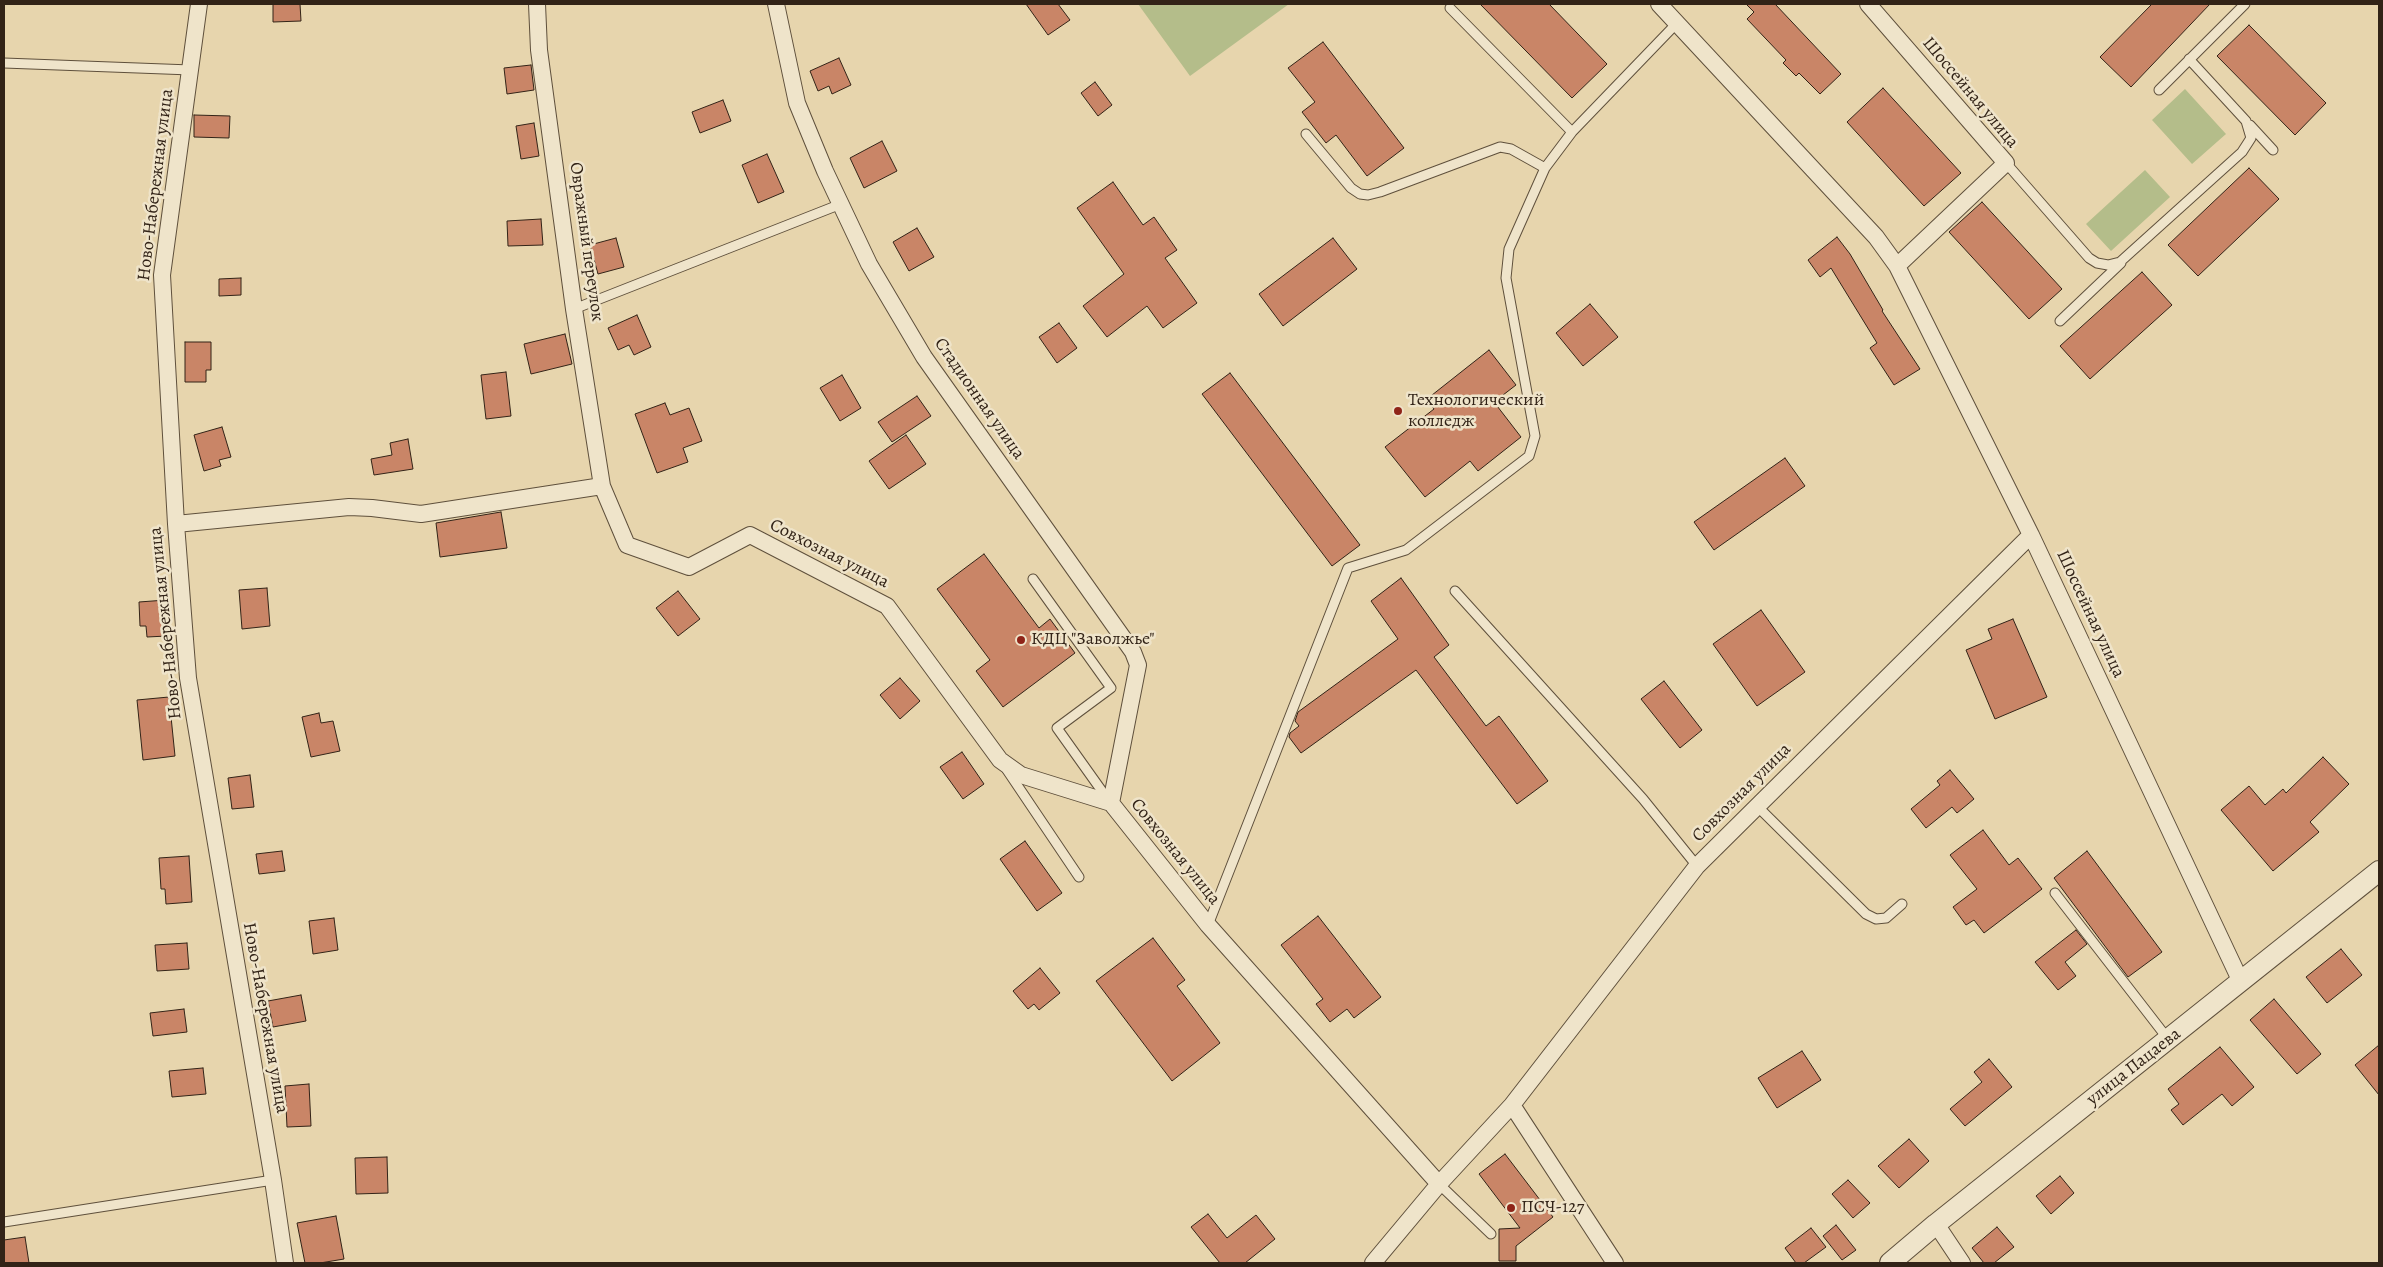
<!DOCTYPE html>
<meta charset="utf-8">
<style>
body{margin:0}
#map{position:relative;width:2383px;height:1267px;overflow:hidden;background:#e7d5ad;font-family:Alegreya,serif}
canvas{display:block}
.frame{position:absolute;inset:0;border:5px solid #322317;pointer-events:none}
</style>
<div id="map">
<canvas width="2383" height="1267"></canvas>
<div class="frame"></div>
</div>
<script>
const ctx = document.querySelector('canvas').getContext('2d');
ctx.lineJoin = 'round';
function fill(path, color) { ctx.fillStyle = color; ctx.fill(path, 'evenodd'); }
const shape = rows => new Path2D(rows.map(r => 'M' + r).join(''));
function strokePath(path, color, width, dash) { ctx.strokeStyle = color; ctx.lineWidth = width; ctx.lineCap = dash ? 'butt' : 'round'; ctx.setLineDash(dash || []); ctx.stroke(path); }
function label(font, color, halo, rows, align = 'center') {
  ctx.font = font + ' Alegreya,serif'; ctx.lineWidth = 5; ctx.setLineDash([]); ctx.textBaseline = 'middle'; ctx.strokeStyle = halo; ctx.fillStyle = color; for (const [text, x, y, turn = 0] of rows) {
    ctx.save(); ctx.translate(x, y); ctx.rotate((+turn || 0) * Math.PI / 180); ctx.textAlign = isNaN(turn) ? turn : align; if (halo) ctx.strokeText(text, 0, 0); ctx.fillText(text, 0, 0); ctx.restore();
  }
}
fill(shape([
 [1138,4,1289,4,1190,76],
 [2185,89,2226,134,2192,164,2152,120],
 [2145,170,2170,197,2111,251,2086,224]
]), '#b4bd8a');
const building = shape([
 [273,4,300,4,301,21,273,22,273,4],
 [1026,4,1058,4,1070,20,1048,35,1026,4],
 [1480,4,1549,4,1607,64,1572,98,1480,4],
 [1746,4,1775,4,1841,74,1820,94,1799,73,1796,76,1783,63,1786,60,1747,19,1754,12,1746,4],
 [2152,4,2210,4,2131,87,2100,57,2152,4],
 [2249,25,2326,103,2295,135,2217,56,2249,25],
 [1323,42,1404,148,1367,176,1336,135,1326,143,1302,112,1315,102,1288,68,1323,42],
 [839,58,851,85,832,94,829,86,818,91,810,71,839,58],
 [531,65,534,90,507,94,504,68,531,65],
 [1095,82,1112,105,1098,116,1081,93,1095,82],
 [1883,88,1961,173,1924,206,1847,122,1883,88],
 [723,100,731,121,700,133,692,112,723,100],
 [194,115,230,116,229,138,194,137,194,115],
 [534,123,539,156,521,159,516,126,534,123],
 [882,141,897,171,864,188,850,158,882,141],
 [767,154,784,192,758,203,742,165,767,154],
 [2249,168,2279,199,2198,276,2168,245,2249,168],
 [1113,182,1143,225,1154,217,1177,250,1165,258,1197,303,1163,328,1147,306,1107,337,1083,306,1124,274,1077,208,1113,182],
 [1982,202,2062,289,2029,319,1949,232,1982,202],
 [541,219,543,245,508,246,507,221,541,219],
 [917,228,934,257,909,271,893,242,917,228],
 [1837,237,1850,254,1883,310,1882,311,1920,369,1894,385,1870,348,1877,343,1831,268,1820,277,1808,260,1837,237],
 [616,238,624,267,598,274,590,245,616,238],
 [1333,238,1357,269,1283,326,1259,294,1333,238],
 [2142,272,2172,305,2090,379,2060,346,2142,272],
 [241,278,241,295,219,296,219,279,241,278],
 [1590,304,1618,337,1583,366,1556,333,1590,304],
 [637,315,651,347,634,355,629,345,618,350,608,328,637,315],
 [1059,323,1077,348,1057,363,1039,337,1059,323],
 [565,334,572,364,531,374,524,344,565,334],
 [185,342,211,342,211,370,206,370,206,382,185,382,185,342],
 [1489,350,1516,385,1494,402,1521,437,1478,471,1470,461,1425,497,1385,447,1434,409,1427,399,1489,350],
 [506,372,511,416,486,419,481,375,506,372],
 [1230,373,1360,545,1332,566,1202,394,1230,373],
 [842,375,861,408,840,421,820,388,842,375],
 [917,396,931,416,892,442,878,422,917,396],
 [665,403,670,415,689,408,702,441,683,448,688,462,657,473,635,414,665,403],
 [222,427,231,457,219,460,221,466,204,471,194,435,222,427],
 [906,435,926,464,889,489,869,461,906,435],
 [408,439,413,469,374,475,371,459,392,455,390,443,408,439],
 [1785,458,1805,486,1714,550,1694,522,1785,458],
 [501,512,507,548,440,557,436,523,501,512],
 [984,554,1039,628,1050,619,1075,653,1003,707,976,671,990,660,937,589,984,554],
 [1401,578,1449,645,1434,657,1486,726,1499,716,1548,781,1517,804,1416,670,1301,753,1289,737,1290,733,1299,726,1295,721,1298,712,1398,639,1371,601,1401,578],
 [267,588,270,626,242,629,239,590,267,588],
 [678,591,700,619,678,636,656,608,678,591],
 [166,600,167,636,147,637,146,626,140,626,139,602,166,600],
 [1761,610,1805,672,1757,706,1713,644,1761,610],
 [2013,619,2047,697,1995,719,1966,650,1992,639,1988,629,2013,619],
 [900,678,920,701,900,719,880,695,900,678],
 [1664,681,1702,730,1680,748,1641,699,1664,681],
 [169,697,175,756,143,760,137,700,169,697],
 [319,713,321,723,333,721,340,751,311,757,302,717,319,713],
 [962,752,984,784,963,799,940,767,962,752],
 [2323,757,2349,784,2310,822,2319,832,2273,871,2221,810,2249,786,2265,805,2283,789,2286,793,2323,757],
 [1950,770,1974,799,1957,813,1952,807,1926,828,1911,809,1940,785,1937,781,1950,770],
 [250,775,254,807,232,809,228,778,250,775],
 [1983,830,2009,865,2018,858,2042,889,1984,933,1974,920,1966,925,1953,907,1977,889,1950,855,1983,830],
 [1025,841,1062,893,1037,911,1000,859,1025,841],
 [282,851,285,871,259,874,256,854,282,851],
 [2087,851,2162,952,2128,977,2054,878,2087,851],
 [189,856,192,902,166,904,165,889,161,889,159,858,189,856],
 [1318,916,1381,997,1354,1018,1347,1009,1330,1022,1316,1004,1323,999,1281,945,1318,916],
 [334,918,338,950,313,954,309,921,334,918],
 [2076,930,2087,944,2065,962,2076,976,2058,990,2035,962,2076,930],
 [1153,938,1185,980,1177,986,1220,1043,1172,1081,1096,981,1153,938],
 [187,943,189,969,157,971,155,945,187,943],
 [2341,949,2362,975,2327,1003,2306,977,2341,949],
 [1040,968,1060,993,1039,1010,1034,1004,1028,1009,1013,991,1040,968],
 [301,995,306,1021,273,1027,268,1001,301,995],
 [2274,999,2321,1054,2297,1074,2250,1020,2274,999],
 [184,1009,187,1032,153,1036,150,1013,184,1009],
 [2379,1045,2379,1095,2355,1065,2379,1045],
 [2220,1047,2254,1087,2232,1106,2222,1094,2183,1125,2171,1110,2179,1104,2168,1089,2220,1047],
 [1802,1051,1821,1080,1777,1108,1758,1078,1802,1051],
 [1989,1059,2012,1087,1965,1126,1950,1109,1982,1082,1974,1072,1989,1059],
 [203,1068,206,1094,172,1097,169,1071,203,1068],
 [309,1084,311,1126,287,1127,285,1086,309,1084],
 [1909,1139,1929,1161,1899,1188,1878,1166,1909,1139],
 [1505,1154,1553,1217,1516,1246,1516,1261,1499,1261,1499,1229,1520,1228,1479,1174,1505,1154],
 [387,1157,388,1193,356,1194,355,1158,387,1157],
 [2060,1176,2074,1193,2051,1214,2036,1196,2060,1176],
 [1848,1180,1870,1203,1853,1218,1832,1194,1848,1180],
 [1208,1214,1227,1238,1256,1215,1275,1239,1245,1263,1220,1263,1191,1227,1208,1214],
 [336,1216,344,1259,320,1263,305,1263,297,1223,336,1216],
 [1836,1225,1856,1250,1842,1260,1823,1236,1836,1225],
 [1997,1227,2014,1247,1994,1263,1984,1263,1972,1248,1997,1227],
 [1811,1228,1826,1247,1804,1263,1796,1263,1785,1248,1811,1228],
 [25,1237,29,1263,4,1263,4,1240,25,1237]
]);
fill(building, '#c98567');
strokePath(building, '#322317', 1);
const service = shape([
 [1450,8,1572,132,1677,23],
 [4,63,191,70],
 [2159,90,2245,4],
 [2250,125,2273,150],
 [1306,134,1351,188,1360,194,1368,195,1380,192,1500,147,1511,149,1545,168],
 [2006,163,2089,258,2097,263,2108,265,2120,262,2242,152,2251,138,2246,121,2189,59],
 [574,309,841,204],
 [2060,321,2121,263],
 [1033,579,1111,688,1057,728,1109,801],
 [1455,591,1643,799,1697,866],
 [1007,770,1079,877],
 [1757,806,1866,914,1876,919,1886,918,1902,904],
 [2055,893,2168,1039],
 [1208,925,1348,568,1406,550,1529,456,1535,436,1506,278,1509,249,1545,168,1572,132],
 [1439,1184,1491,1234],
 [4,1222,273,1180]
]);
const minor = shape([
 [199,4,162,275,176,524,188,678,273,1180,285,1263],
 [537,4,539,50,574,309,602,486],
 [776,4,797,103,825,171,869,264,924,357,1133,652,1138,665,1111,803],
 [1659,4,1876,237,1897,266,2031,535,2241,982],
 [1868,4,2006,163,1897,266],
 [176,524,349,507,372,508,421,514,602,486,627,545,689,567,750,535,887,606,1000,760,1021,775,1111,803,1208,925,1439,1184],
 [1512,1105,1615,1263],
 [1936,1224,1962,1263],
 [1373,1263,1439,1184,1512,1105,1697,866,2031,535]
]);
const tertiary = shape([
 [1890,1263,1936,1224,2379,871]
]);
strokePath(service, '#5f503c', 11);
strokePath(minor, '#5f503c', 18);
strokePath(tertiary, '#5f503c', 22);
strokePath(service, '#efe4ca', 9);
strokePath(minor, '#efe4ca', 16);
strokePath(tertiary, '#efe4ca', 20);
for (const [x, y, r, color] of [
 [1398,411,5,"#8f2418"],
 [1021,640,5,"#8f2418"],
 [1511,1208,5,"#8f2418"]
]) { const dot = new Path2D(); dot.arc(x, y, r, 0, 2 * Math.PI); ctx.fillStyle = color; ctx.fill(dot); strokePath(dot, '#efe4ca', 2); }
label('18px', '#322317', '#efe4ca', [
 ["Шоссейная улица",1970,93,50],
 ["Ново-Набережная улица",156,185,-83],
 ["Овражный переулок",586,242,82],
 ["Стадионная улица",979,399,55],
 ["Совхозная улица",829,554,27],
 ["Шоссейная улица",2090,614,65],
 ["Ново-Набережная улица",166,623,-96],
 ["Совхозная улица",1742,793,-45],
 ["Совхозная улица",1175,852,51],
 ["Ново-Набережная улица",265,1018,80],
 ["улица Пацаева",2134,1067,-38]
]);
label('18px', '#322317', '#efe4ca', [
 ["Технологический",1408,401],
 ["колледж",1408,422],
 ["КДЦ \"Заволжье\"",1031,640],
 ["ПСЧ-127",1521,1208]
], 'left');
</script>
